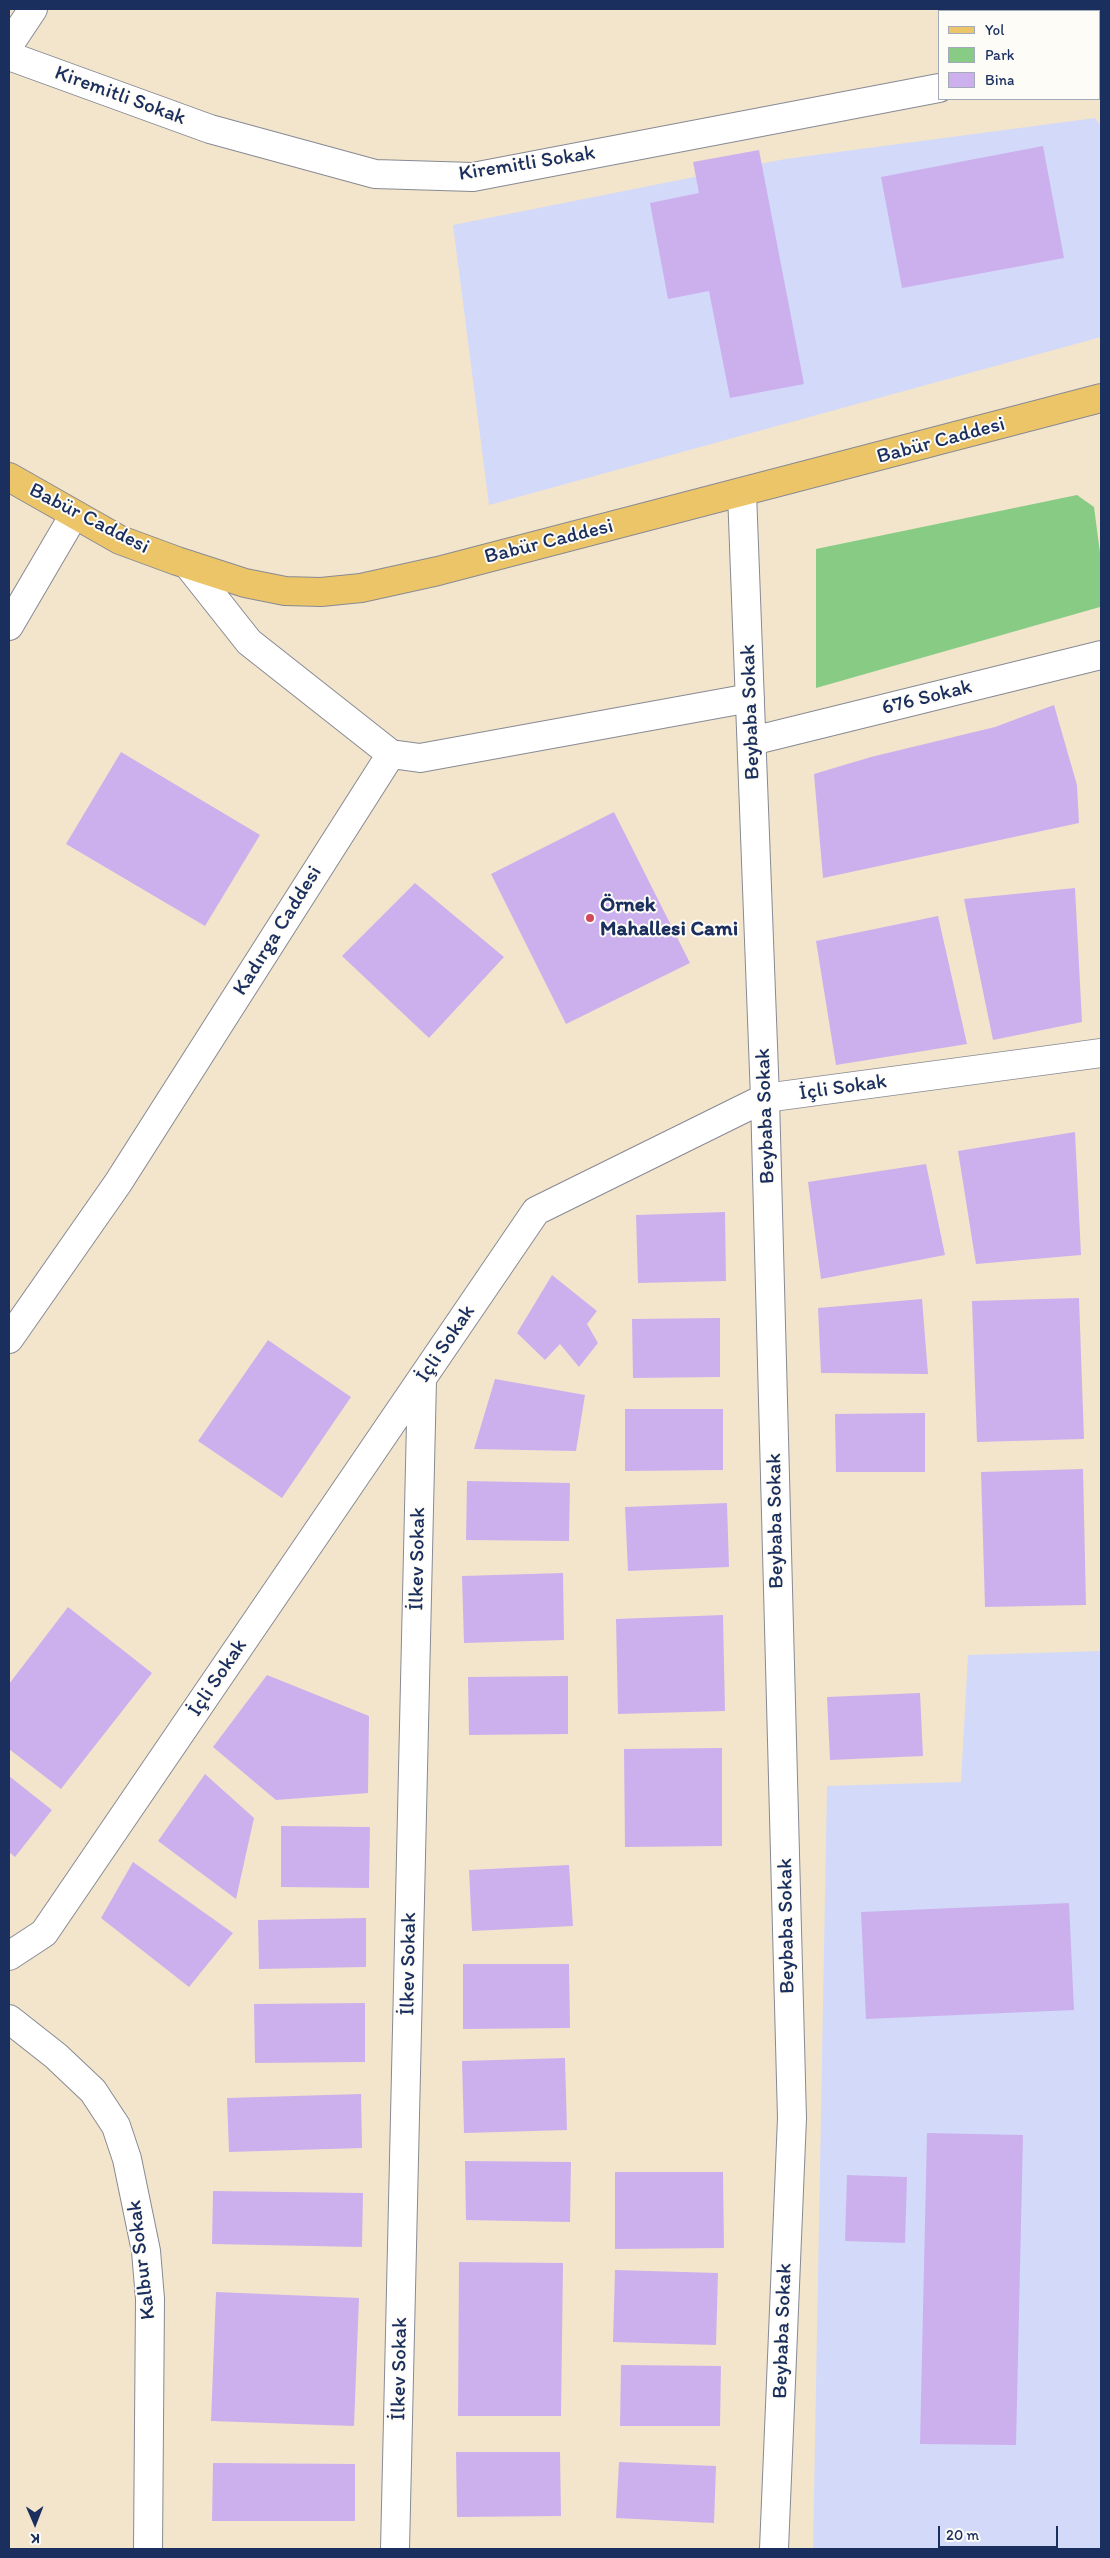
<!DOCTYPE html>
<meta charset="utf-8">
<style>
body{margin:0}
#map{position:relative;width:1110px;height:2558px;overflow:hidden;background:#f3e5cb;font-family:Itim,sans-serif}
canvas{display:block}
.frame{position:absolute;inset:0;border:10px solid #1b2f5e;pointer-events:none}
.legend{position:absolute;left:938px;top:10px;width:162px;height:90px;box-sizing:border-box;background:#fdfcf7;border:1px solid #a3aaba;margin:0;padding:6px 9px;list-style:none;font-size:15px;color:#1b2f5e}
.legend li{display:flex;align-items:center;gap:10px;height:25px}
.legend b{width:25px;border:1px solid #a3aaba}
.north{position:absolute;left:10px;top:2498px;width:50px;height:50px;-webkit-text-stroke:4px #fdfcf7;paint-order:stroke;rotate:179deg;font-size:14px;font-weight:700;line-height:20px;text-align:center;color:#1b2f5e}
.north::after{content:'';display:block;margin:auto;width:18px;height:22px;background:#1b2f5e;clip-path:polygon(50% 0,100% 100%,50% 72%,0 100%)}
.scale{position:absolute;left:938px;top:2526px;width:120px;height:22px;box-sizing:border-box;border:2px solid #1b2f5e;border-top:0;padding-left:6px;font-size:15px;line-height:18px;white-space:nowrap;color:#1b2f5e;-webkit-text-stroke:4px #fdfcf7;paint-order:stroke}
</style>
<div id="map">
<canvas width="1110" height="2558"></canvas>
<div class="frame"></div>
<ul class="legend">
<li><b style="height:6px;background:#edc569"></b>Yol</li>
<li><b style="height:14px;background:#87cb85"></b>Park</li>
<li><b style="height:14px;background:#ccb0ee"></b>Bina</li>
</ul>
<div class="north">K</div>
<div class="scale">20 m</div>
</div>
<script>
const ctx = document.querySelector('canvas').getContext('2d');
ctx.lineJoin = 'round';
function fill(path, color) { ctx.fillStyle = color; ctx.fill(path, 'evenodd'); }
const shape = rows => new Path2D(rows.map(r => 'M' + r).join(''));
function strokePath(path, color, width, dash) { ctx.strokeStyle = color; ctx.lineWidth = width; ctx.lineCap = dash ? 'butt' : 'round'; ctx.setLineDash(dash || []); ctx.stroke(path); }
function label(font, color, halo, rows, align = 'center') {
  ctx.font = font + ' Itim,sans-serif'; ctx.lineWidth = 4; ctx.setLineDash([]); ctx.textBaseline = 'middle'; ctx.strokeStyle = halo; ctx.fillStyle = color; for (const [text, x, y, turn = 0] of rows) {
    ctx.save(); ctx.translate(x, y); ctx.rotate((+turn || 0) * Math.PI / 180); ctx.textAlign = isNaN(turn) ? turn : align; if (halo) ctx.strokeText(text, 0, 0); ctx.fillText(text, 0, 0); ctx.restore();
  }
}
fill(shape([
 [1095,118,1101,126,1101,337,489,505,453,225,785,159],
 [1101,1651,1101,2549,813,2549,827,1786,961,1782,968,1655]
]), '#d3d9f9');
fill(shape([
 [1077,495,1094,507,1100,553,1100,607,816,688,816,549]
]), '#87cb85');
fill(shape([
 [1043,146,1064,258,902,288,881,177],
 [759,150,804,384,730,398,709,291,668,299,650,203,699,193,693,162],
 [1054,705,1077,785,1079,823,823,878,814,774,871,757,995,727],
 [121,752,260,835,205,926,66,844],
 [614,812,690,963,566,1024,491,874],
 [415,883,504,957,429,1038,342,956],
 [1075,888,1082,1022,993,1040,964,899],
 [938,916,967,1044,836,1065,816,941],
 [1075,1132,1081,1255,976,1264,958,1151],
 [926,1164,945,1255,821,1279,808,1182],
 [725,1212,726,1281,638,1283,636,1215],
 [552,1275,597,1311,587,1324,598,1343,579,1367,560,1344,545,1360,517,1333],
 [1079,1298,1084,1439,977,1442,972,1301],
 [922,1299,928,1374,821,1373,818,1308],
 [720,1318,720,1377,633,1378,632,1319],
 [268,1340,351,1397,282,1498,198,1441],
 [495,1379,585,1395,576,1451,474,1449],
 [625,1409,723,1409,723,1470,625,1471],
 [925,1413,925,1472,836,1472,835,1414],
 [1083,1469,1086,1605,985,1607,981,1472],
 [467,1481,570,1483,569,1541,466,1540],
 [727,1503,729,1567,628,1571,625,1507],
 [563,1573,564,1640,464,1643,462,1576],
 [68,1607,152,1673,61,1789,9,1749,9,1684],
 [723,1615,725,1711,618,1714,616,1619],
 [267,1675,369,1716,368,1793,276,1800,213,1747],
 [568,1676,568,1734,469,1735,468,1677],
 [920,1693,923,1756,830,1760,827,1697],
 [722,1748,722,1846,625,1847,624,1749],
 [205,1774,254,1818,236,1899,158,1841],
 [9,1776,52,1810,15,1857,9,1852],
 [281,1826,370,1827,369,1888,281,1887],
 [133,1862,233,1933,189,1987,101,1918],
 [569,1865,573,1926,472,1931,469,1870],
 [1069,1903,1074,2010,866,2019,861,1912],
 [366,1918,366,1967,259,1969,258,1920],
 [463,1964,569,1964,570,2028,463,2029],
 [365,2003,365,2062,255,2063,254,2004],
 [565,2058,567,2130,464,2133,462,2061],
 [361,2094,362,2148,229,2152,227,2098],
 [927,2133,1023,2135,1016,2445,920,2444],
 [465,2161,571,2162,570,2222,466,2220],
 [615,2172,723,2172,724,2248,615,2249],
 [847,2175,907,2177,905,2243,845,2241],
 [213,2191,363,2193,362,2247,212,2244],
 [459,2262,563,2263,561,2416,458,2416],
 [615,2270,718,2273,716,2345,613,2342],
 [216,2292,359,2298,354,2426,211,2421],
 [621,2365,721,2366,720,2426,620,2426],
 [456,2452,560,2452,561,2516,457,2517],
 [619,2462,716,2466,714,2523,616,2518],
 [213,2463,355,2464,355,2521,212,2521]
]), '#ccb0ee');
const minor = shape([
 [9,45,33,9],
 [9,56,210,129,375,174,473,177,939,88],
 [1099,57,1101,56],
 [742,493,765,1098,792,2118,774,2549],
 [188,565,249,642,391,754],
 [9,626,74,515],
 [752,741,1101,655],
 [391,754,420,758,750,698],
 [9,1339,118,1183,391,754],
 [9,1956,44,1933,536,1211,765,1098,1101,1053],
 [9,2019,56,2056,93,2091,116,2126,127,2159,146,2251,150,2299,148,2549],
 [395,2549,422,1379]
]);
const major = shape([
 [9,477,120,540,177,561,245,583,285,591,321,592,361,588,438,571,1101,398]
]);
strokePath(minor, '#878a94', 30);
strokePath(major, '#878a94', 30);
strokePath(minor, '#fff', 28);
strokePath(major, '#edc569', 28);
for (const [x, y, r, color] of [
 [590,918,5,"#d1495b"]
]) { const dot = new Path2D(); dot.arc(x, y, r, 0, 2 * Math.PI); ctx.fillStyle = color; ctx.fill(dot); strokePath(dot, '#fdfcf7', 2); }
label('21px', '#1b2f5e', '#fdfcf7', [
 ["Kiremitli Sokak",120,96,20],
 ["Kiremitli Sokak",527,164,-9],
 ["Babür Caddesi",941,441,-15],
 ["Babür Caddesi",89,519,27],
 ["Babür Caddesi",549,542,-14],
 ["676 Sokak",927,698,-14],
 ["Beybaba Sokak",751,712,-92],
 ["Kadırga Caddesi",278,931,-58],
 ["İçli Sokak",843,1088,-8],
 ["Beybaba Sokak",766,1116,-92],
 ["İçli Sokak",446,1344,-56],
 ["Beybaba Sokak",776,1521,-91],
 ["İlkev Sokak",418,1559,-89],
 ["İçli Sokak",218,1678,-56],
 ["Beybaba Sokak",787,1926,-91],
 ["İlkev Sokak",409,1964,-89],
 ["Kalbur Sokak",142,2260,-97],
 ["Beybaba Sokak",783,2331,-88],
 ["İlkev Sokak",400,2369,-89]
]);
label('bold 21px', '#1b2f5e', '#fdfcf7', [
 ["Örnek",600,906],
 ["Mahallesi Cami",600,930]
], 'left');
</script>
